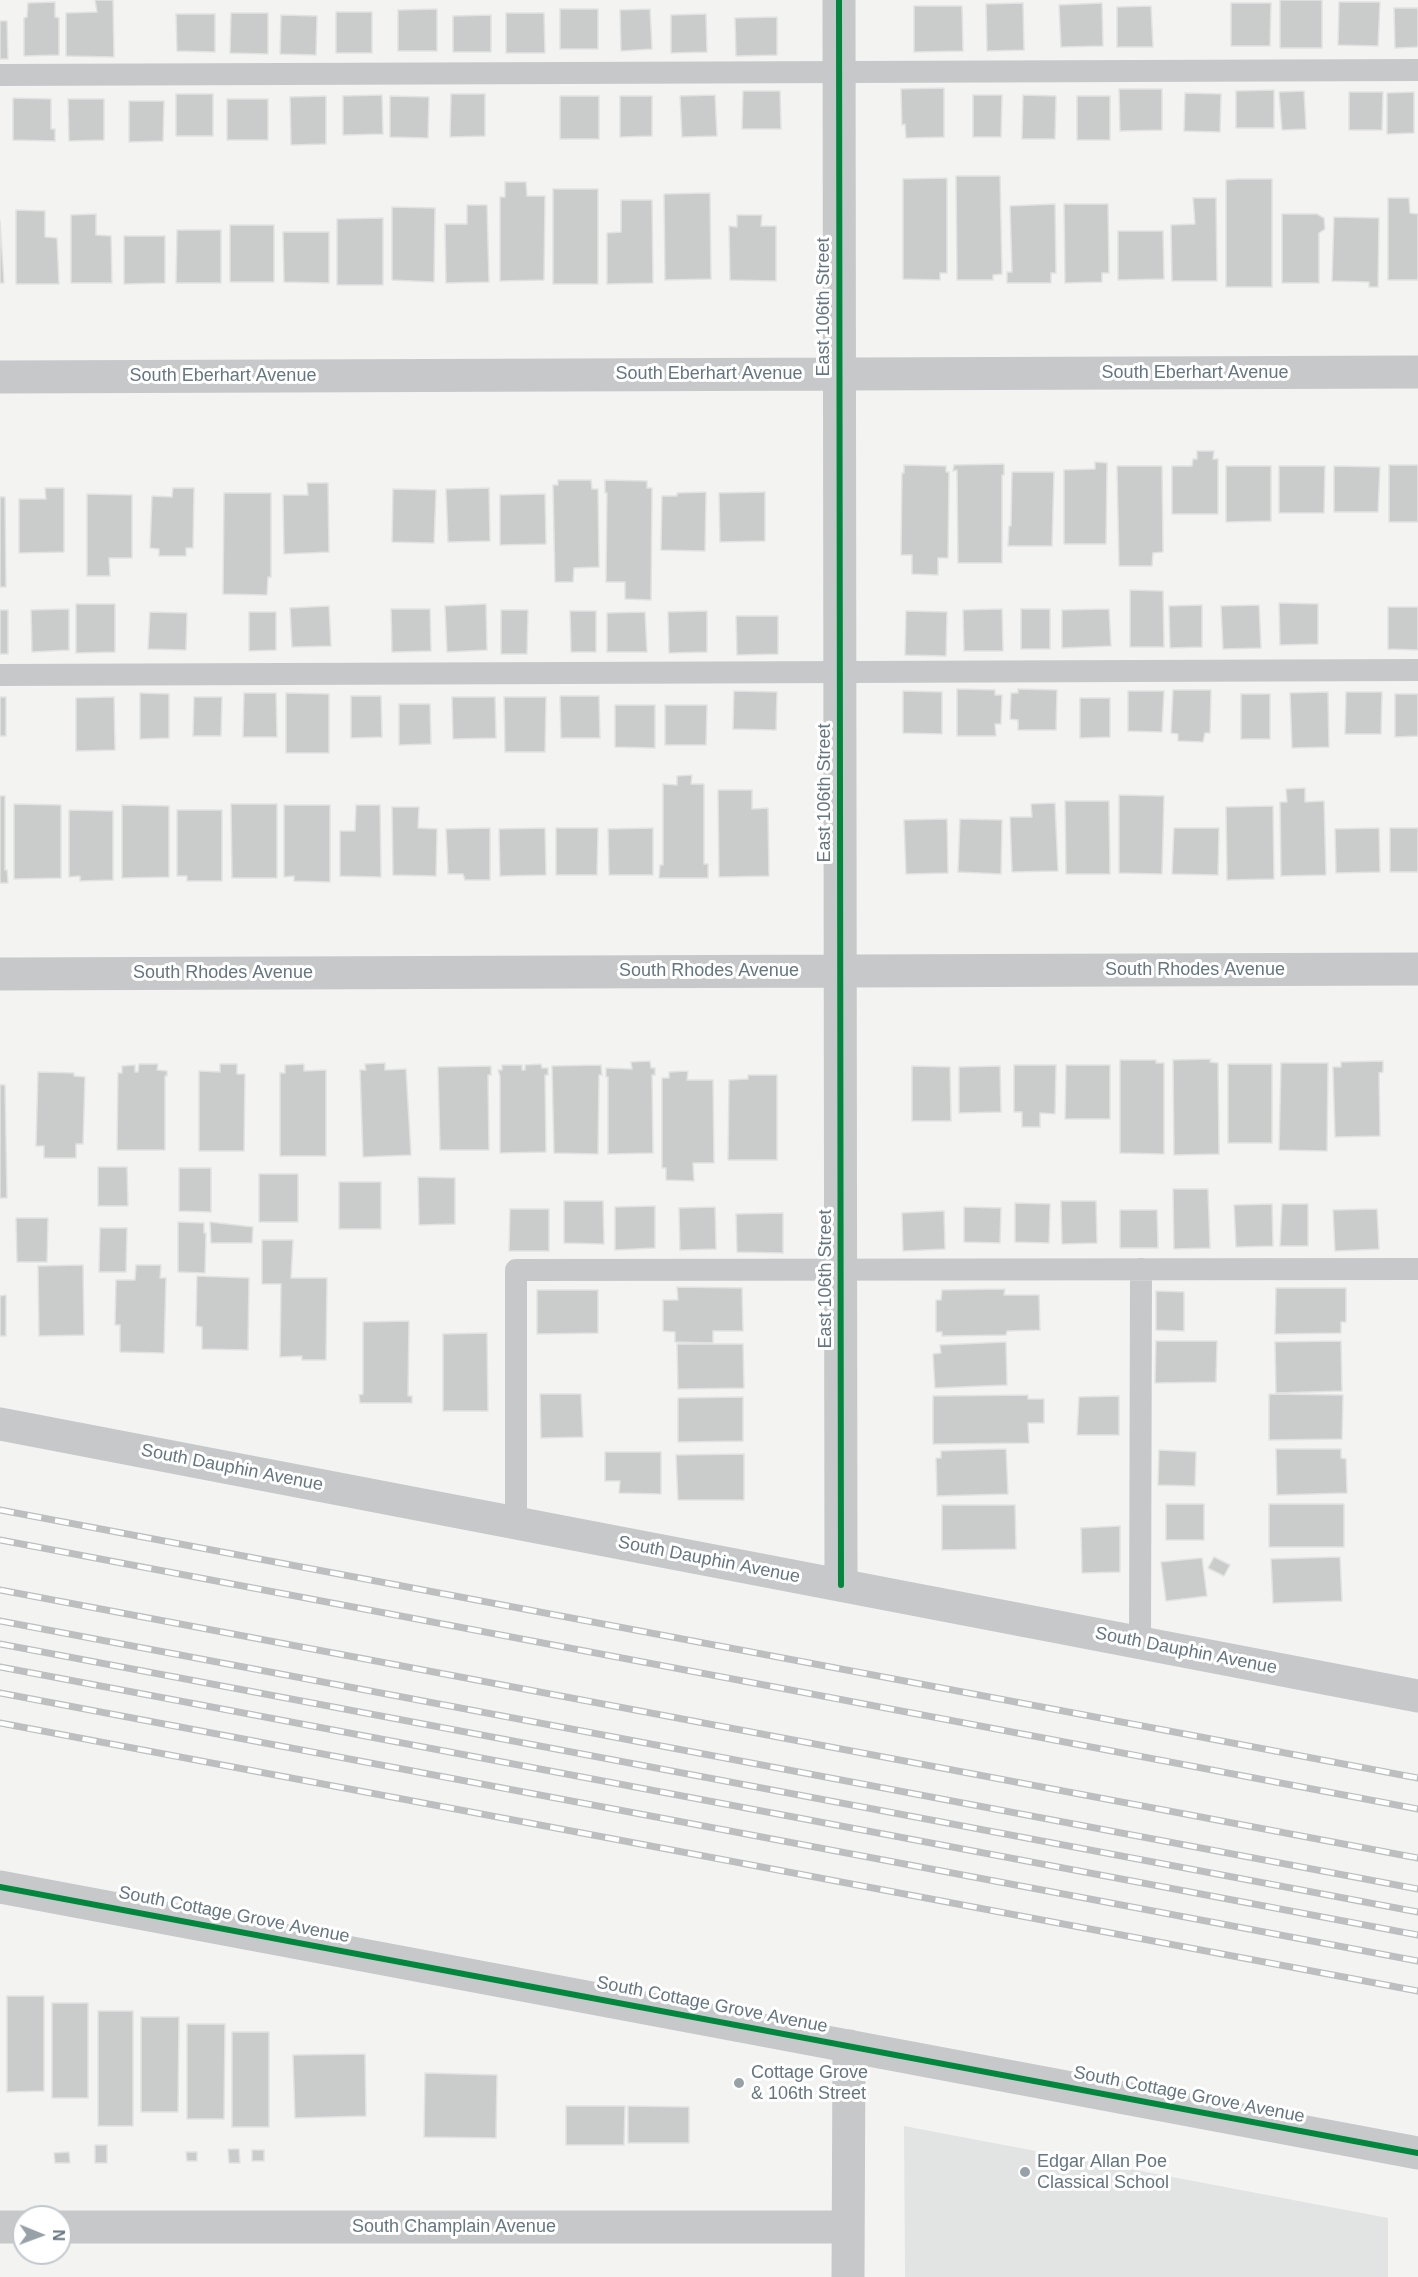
<!DOCTYPE html>
<style>
body{margin:0}
#map{position:relative;width:1418px;height:2277px;overflow:hidden;background:#f3f3f2;font-family:Helvetica,sans-serif}
canvas{display:block}
.north{position:absolute;left:12px;top:2205px;width:60px;height:60px;box-sizing:border-box;background:#fff;border:2px solid #c1c8cc;border-radius:50%;rotate:91deg;font-size:16px;font-weight:700;line-height:24px;text-align:center;color:#657680}
.north::after{content:'';display:block;margin:auto;width:21px;height:27px;background:#97a2a8;clip-path:polygon(50% 0,100% 100%,50% 72%,0 100%)}
</style>
<div id="map">
<canvas width="1418" height="2277"></canvas>
<div class="north">N</div>
</div>
<script>
const ctx = document.querySelector('canvas').getContext('2d');
ctx.lineJoin = 'round';
function fill(path, color) { ctx.fillStyle = color; ctx.fill(path, 'evenodd'); }
const shape = rows => new Path2D(rows.map(r => 'M' + r).join(''));
function strokePath(path, color, width, dash) { ctx.strokeStyle = color; ctx.lineWidth = width; ctx.lineCap = dash ? 'butt' : 'round'; ctx.setLineDash(dash || []); ctx.stroke(path); }
function label(font, color, halo, rows, align = 'center') {
  ctx.font = font + ' Helvetica,sans-serif'; ctx.lineWidth = 6; ctx.setLineDash([]); ctx.textBaseline = 'middle'; ctx.strokeStyle = halo; ctx.fillStyle = color; for (const [text, x, y, turn = 0] of rows) {
    ctx.save(); ctx.translate(x, y); ctx.rotate((+turn || 0) * Math.PI / 180); ctx.textAlign = isNaN(turn) ? turn : align; if (halo) ctx.strokeText(text, 0, 0); ctx.fillText(text, 0, 0); ctx.restore();
  }
}
fill(shape([
 [904,2126,1388,2218,1388,2277,905,2277]
]), '#e2e3e3');
const building = shape([
 [95,0,113,0,114,57,66,56,66,13,97,12,95,0],
 [1280,0,1322,0,1322,48,1280,48,1280,0],
 [55,2,55,17,59,18,59,55,24,56,24,18,27,17,28,3,55,2],
 [1339,2,1380,2,1378,46,1338,45,1339,2],
 [1023,3,1024,50,987,51,986,4,1023,3],
 [1102,3,1103,46,1061,47,1059,5,1102,3],
 [1231,3,1271,3,1270,46,1231,46,1231,3],
 [914,6,962,6,963,51,914,52,914,6],
 [1151,6,1153,47,1117,47,1117,7,1151,6],
 [1394,8,1418,8,1418,47,1395,48,1394,8],
 [437,9,437,51,398,51,398,10,437,9],
 [560,9,598,9,598,49,560,49,560,9],
 [650,9,652,49,621,51,620,10,650,9],
 [336,12,372,12,372,53,336,53,336,12],
 [231,13,268,13,268,54,230,53,231,13],
 [506,13,544,13,545,53,506,53,506,13],
 [176,14,215,14,215,52,177,51,176,14],
 [706,14,707,52,671,53,671,15,706,14],
 [281,15,317,16,316,55,280,54,281,15],
 [491,15,491,52,453,52,453,16,491,15],
 [777,17,777,55,736,56,735,18,777,17],
 [0,21,7,21,8,59,0,59,0,21],
 [944,88,944,137,906,138,905,124,902,125,901,89,944,88],
 [1119,89,1162,89,1162,130,1120,131,1119,89],
 [1274,90,1274,128,1236,128,1236,91,1274,90],
 [743,91,780,91,781,129,742,129,743,91],
 [1304,91,1306,129,1282,130,1279,92,1304,91],
 [1349,92,1383,92,1382,130,1349,130,1349,92],
 [1414,92,1414,133,1387,134,1387,93,1414,92],
 [1185,93,1221,94,1220,132,1184,131,1185,93],
 [176,94,213,94,213,136,176,136,176,94],
 [451,94,485,94,485,136,450,137,451,94],
 [382,95,383,134,343,135,343,96,382,95],
 [715,95,717,136,682,137,680,96,715,95],
 [973,95,1002,95,1001,137,973,137,973,95],
 [1023,95,1056,96,1055,139,1022,139,1023,95],
 [326,96,326,144,291,145,290,97,326,96],
 [390,96,429,97,428,138,390,137,390,96],
 [560,96,599,96,599,139,560,139,560,96],
 [620,96,652,96,652,136,620,137,620,96],
 [1077,96,1110,96,1110,140,1077,140,1077,96],
 [13,98,51,99,51,129,55,129,55,141,13,140,13,98],
 [68,99,104,99,104,140,69,141,68,99],
 [227,99,268,99,268,140,227,140,227,99],
 [129,101,164,101,163,141,129,142,129,101],
 [956,176,1000,176,1002,274,993,275,993,280,957,280,956,176],
 [947,178,947,273,940,273,940,280,903,279,903,179,947,178],
 [1238,179,1272,179,1272,287,1226,287,1226,180,1238,179],
 [505,182,526,182,527,196,545,196,544,280,500,281,500,197,505,197,505,182],
 [553,189,598,189,598,284,553,284,553,189],
 [710,193,711,279,665,280,664,194,710,193],
 [1193,198,1216,198,1217,281,1172,281,1171,225,1195,224,1193,198],
 [1388,198,1409,198,1410,213,1418,214,1418,280,1388,280,1388,198],
 [621,200,652,200,653,283,607,284,607,233,621,232,621,200],
 [1055,204,1056,273,1051,273,1051,283,1007,283,1007,272,1012,272,1010,206,1055,204],
 [1064,204,1108,204,1109,273,1102,273,1102,282,1065,283,1064,204],
 [467,205,487,205,489,282,446,283,445,224,467,224,467,205],
 [392,207,435,208,434,282,392,280,392,207],
 [16,210,45,211,45,237,57,238,59,284,16,284,16,210],
 [96,214,96,235,111,236,112,283,71,283,71,215,96,214],
 [1282,214,1317,214,1324,218,1325,229,1319,233,1319,283,1282,283,1282,214],
 [737,215,762,215,761,226,776,226,776,281,730,280,729,226,737,227,737,215],
 [1334,217,1379,218,1378,287,1369,287,1369,282,1332,281,1334,217],
 [383,218,383,285,337,285,337,219,383,218],
 [0,221,4,283,0,283,0,221],
 [230,225,274,225,274,282,230,282,230,225],
 [177,230,221,230,221,283,176,283,177,230],
 [1118,231,1163,231,1164,279,1118,280,1118,231],
 [283,232,329,232,329,283,284,282,283,232],
 [124,236,165,236,165,283,124,284,124,236],
 [1197,451,1214,451,1213,459,1218,459,1218,514,1172,514,1172,466,1192,466,1193,459,1197,459,1197,451],
 [1095,462,1107,463,1106,544,1064,544,1064,470,1095,469,1095,462],
 [1004,464,1004,475,1002,475,1002,563,958,563,957,470,953,471,954,465,1004,464],
 [904,465,946,466,946,472,949,472,948,558,938,558,938,575,912,574,912,555,901,555,902,473,904,473,904,465],
 [1389,465,1418,465,1418,522,1389,522,1389,465],
 [1117,466,1162,466,1163,552,1153,553,1152,566,1119,566,1117,466],
 [1226,466,1271,466,1271,521,1226,522,1226,466],
 [1279,466,1325,466,1324,513,1279,513,1279,466],
 [1334,466,1380,467,1378,512,1334,512,1334,466],
 [1012,472,1054,472,1052,546,1008,546,1009,526,1011,526,1012,472],
 [558,480,591,480,592,489,598,489,599,567,574,568,573,582,555,582,553,485,558,485,558,480],
 [605,480,647,481,647,488,652,488,651,600,625,599,625,582,606,582,607,493,605,493,605,480],
 [307,483,328,483,329,552,284,554,283,495,308,495,307,483],
 [45,488,64,488,64,552,19,553,19,499,46,499,45,488],
 [173,488,194,488,193,548,186,548,186,556,159,556,159,549,150,548,152,496,172,497,173,488],
 [489,488,490,541,448,542,446,489,489,488],
 [393,489,436,490,434,543,392,542,393,489],
 [706,492,705,551,661,550,662,496,677,496,677,493,706,492],
 [765,492,765,541,720,542,719,493,765,492],
 [224,493,271,493,271,577,268,577,267,595,223,594,224,493],
 [87,494,132,495,132,558,109,558,110,576,87,576,87,494],
 [545,494,546,544,500,545,500,495,545,494],
 [0,497,5,497,6,587,0,587,0,497],
 [1130,590,1163,591,1164,647,1130,647,1130,590],
 [1279,603,1318,604,1318,644,1280,645,1279,603],
 [76,604,115,604,115,652,76,653,76,604],
 [486,604,487,650,447,652,445,606,486,604],
 [1202,605,1202,647,1170,648,1169,606,1202,605],
 [1259,605,1261,648,1223,649,1221,606,1259,605],
 [329,606,331,646,292,647,290,608,329,606],
 [1388,607,1418,607,1418,650,1388,649,1388,607],
 [69,609,69,650,32,652,31,610,69,609],
 [391,609,430,609,431,651,392,652,391,609],
 [1002,609,1003,651,964,651,963,610,1002,609],
 [1021,609,1050,609,1050,649,1021,649,1021,609],
 [1109,609,1111,646,1062,648,1062,610,1109,609],
 [0,610,8,610,8,654,0,654,0,610],
 [501,610,528,610,527,654,501,654,501,610],
 [570,611,596,611,596,652,571,652,570,611],
 [707,611,707,652,669,653,668,612,707,611],
 [906,611,947,612,946,656,905,655,906,611],
 [150,612,187,613,186,650,148,649,150,612],
 [249,612,276,612,276,650,249,651,249,612],
 [645,612,647,652,607,652,607,613,645,612],
 [736,616,778,616,778,654,737,655,736,616],
 [957,689,995,690,995,695,1002,695,1001,724,995,724,996,736,957,736,957,689],
 [1018,689,1057,690,1056,730,1018,730,1018,720,1010,719,1011,693,1018,693,1018,689],
 [1173,690,1211,690,1210,733,1205,733,1203,742,1178,741,1178,734,1171,733,1173,690],
 [734,691,777,692,776,730,733,729,734,691],
 [903,691,942,692,942,734,903,733,903,691],
 [1128,691,1164,691,1162,732,1128,731,1128,691],
 [1328,692,1329,747,1292,748,1290,693,1328,692],
 [1346,692,1382,692,1381,734,1345,734,1346,692],
 [140,693,169,694,169,738,140,739,140,693],
 [244,693,276,693,277,737,243,737,244,693],
 [286,693,329,694,329,753,286,753,286,693],
 [1241,694,1270,694,1270,739,1241,739,1241,694],
 [1395,694,1418,694,1418,736,1395,737,1395,694],
 [351,696,381,696,382,737,351,738,351,696],
 [560,696,599,696,600,738,561,738,560,696],
 [0,697,6,697,6,736,0,736,0,697],
 [114,697,115,750,76,751,76,698,114,697],
 [194,697,222,697,221,736,193,736,194,697],
 [452,697,495,697,496,738,453,739,452,697],
 [504,697,546,697,545,752,505,752,504,697],
 [1080,698,1110,698,1110,737,1080,738,1080,698],
 [399,704,430,704,431,744,399,745,399,704],
 [615,705,655,705,655,748,615,747,615,705],
 [665,705,707,705,706,745,665,745,665,705],
 [692,775,691,784,704,784,704,864,708,864,708,878,659,878,660,865,663,865,663,784,677,785,677,776,692,775],
 [1305,788,1305,802,1324,801,1326,875,1281,876,1280,802,1287,802,1286,789,1305,788],
 [718,790,752,790,752,809,768,808,769,876,719,877,718,790],
 [1119,795,1164,796,1162,874,1119,873,1119,795],
 [0,796,5,796,5,870,7,870,8,883,0,883,0,796],
 [1065,801,1109,801,1110,874,1066,874,1065,801],
 [1055,803,1058,871,1012,872,1010,817,1032,817,1031,804,1055,803],
 [14,804,61,805,61,878,14,879,14,804],
 [231,804,277,804,277,878,232,878,231,804],
 [122,805,169,806,169,877,122,878,122,805],
 [284,805,330,805,330,882,294,881,294,876,284,877,284,805],
 [356,805,380,805,381,877,340,876,340,831,355,831,356,805],
 [1273,806,1274,879,1227,880,1226,807,1273,806],
 [392,807,419,807,418,828,437,829,436,876,393,875,392,807],
 [69,810,113,811,113,880,80,881,80,876,69,877,69,810],
 [177,810,222,810,222,881,187,881,187,876,177,876,177,810],
 [947,819,948,873,906,874,904,820,947,819],
 [960,819,1002,820,1001,874,958,872,960,819],
 [490,828,490,880,465,880,463,874,448,874,446,829,490,828],
 [545,828,546,875,500,876,499,829,545,828],
 [556,828,598,828,597,875,556,875,556,828],
 [653,828,653,875,609,875,608,829,653,828],
 [1174,828,1219,828,1218,875,1172,874,1174,828],
 [1379,828,1380,872,1336,873,1335,829,1379,828],
 [1390,828,1418,828,1418,872,1390,872,1390,828],
 [1211,1059,1210,1062,1218,1063,1219,1154,1174,1155,1173,1060,1211,1059],
 [1120,1060,1156,1060,1156,1063,1164,1063,1164,1154,1120,1153,1120,1060],
 [650,1061,651,1068,655,1068,655,1075,652,1075,653,1153,608,1154,608,1077,606,1077,606,1068,632,1069,631,1062,650,1061],
 [1383,1061,1383,1072,1379,1073,1380,1136,1335,1137,1333,1067,1341,1067,1341,1062,1383,1061],
 [385,1063,385,1070,406,1069,411,1155,363,1157,360,1070,366,1070,365,1064,385,1063],
 [1281,1063,1328,1063,1327,1151,1279,1150,1281,1063],
 [139,1064,158,1064,157,1070,167,1071,167,1076,165,1076,165,1150,117,1150,118,1073,122,1073,122,1066,135,1065,135,1072,138,1072,139,1064],
 [220,1064,237,1064,237,1074,245,1074,244,1151,199,1151,199,1071,220,1072,220,1064],
 [304,1064,304,1071,326,1070,326,1156,280,1156,280,1073,285,1073,285,1065,304,1064],
 [541,1064,542,1068,548,1068,548,1075,545,1075,546,1152,500,1153,500,1076,498,1070,502,1070,502,1065,522,1065,522,1070,525,1070,525,1065,541,1064],
 [1228,1064,1272,1064,1272,1143,1228,1143,1228,1064],
 [601,1065,602,1075,599,1075,598,1154,554,1153,552,1066,601,1065],
 [1014,1065,1056,1065,1055,1114,1040,1113,1040,1127,1022,1127,1022,1112,1014,1112,1014,1065],
 [1066,1065,1110,1065,1110,1119,1065,1119,1066,1065],
 [491,1066,491,1075,488,1075,489,1150,440,1150,438,1067,491,1066],
 [912,1066,950,1067,951,1121,912,1121,912,1066],
 [1000,1066,1001,1112,959,1113,959,1067,1000,1066],
 [688,1071,687,1080,713,1080,714,1163,693,1163,694,1181,666,1180,666,1168,662,1168,662,1078,669,1078,669,1072,688,1071],
 [38,1072,74,1073,74,1076,85,1077,83,1144,76,1144,76,1158,44,1158,44,1146,36,1146,38,1072],
 [748,1075,777,1075,777,1160,728,1160,729,1080,748,1079,748,1075],
 [0,1085,5,1085,7,1198,0,1198,0,1085],
 [98,1167,127,1167,128,1206,98,1206,98,1167],
 [179,1168,211,1168,211,1212,179,1211,179,1168],
 [259,1174,298,1174,298,1222,259,1222,259,1174],
 [418,1177,455,1178,455,1224,419,1225,418,1177],
 [339,1182,381,1182,381,1229,339,1229,339,1182],
 [1173,1189,1208,1189,1210,1248,1174,1249,1173,1189],
 [564,1201,603,1201,604,1244,564,1243,564,1201],
 [1061,1201,1096,1201,1097,1243,1062,1244,1061,1201],
 [1015,1203,1050,1204,1049,1243,1015,1242,1015,1203],
 [1272,1204,1273,1246,1236,1247,1234,1205,1272,1204],
 [1282,1204,1308,1204,1308,1246,1280,1246,1282,1204],
 [655,1206,655,1248,615,1250,615,1207,655,1206],
 [715,1207,716,1249,680,1250,679,1208,715,1207],
 [964,1207,1001,1208,1000,1243,964,1242,964,1207],
 [510,1209,549,1209,549,1251,509,1251,510,1209],
 [1377,1209,1379,1249,1335,1251,1333,1210,1377,1209],
 [1120,1210,1157,1210,1158,1248,1120,1248,1120,1210],
 [944,1211,945,1249,903,1251,902,1213,944,1211],
 [783,1213,783,1253,737,1252,736,1214,783,1213],
 [16,1218,48,1218,47,1262,17,1262,16,1218],
 [178,1222,204,1223,204,1233,206,1233,205,1273,178,1272,178,1222],
 [210,1222,253,1227,252,1243,211,1243,210,1222],
 [100,1228,127,1228,126,1272,99,1272,100,1228],
 [262,1240,293,1240,291,1278,327,1278,326,1360,302,1360,302,1356,280,1357,281,1284,262,1284,262,1240],
 [83,1265,84,1335,39,1336,38,1266,83,1265],
 [136,1265,161,1265,160,1278,166,1278,164,1353,120,1352,120,1325,115,1325,116,1280,135,1280,136,1265],
 [197,1276,249,1278,248,1350,202,1349,202,1327,196,1326,197,1276],
 [677,1287,742,1288,743,1331,713,1331,713,1343,675,1342,675,1332,663,1331,663,1300,678,1300,677,1287],
 [1276,1288,1346,1288,1346,1322,1341,1322,1341,1333,1275,1334,1276,1288],
 [1005,1289,1004,1295,1039,1295,1040,1330,1007,1331,1006,1335,942,1336,942,1332,936,1332,936,1300,941,1300,942,1290,1005,1289],
 [537,1290,598,1290,598,1333,537,1334,537,1290],
 [1156,1291,1184,1292,1184,1331,1156,1330,1156,1291],
 [6,1295,6,1336,0,1336,0,1296,6,1295],
 [409,1321,408,1396,412,1396,412,1403,360,1403,359,1395,363,1394,363,1322,409,1321],
 [487,1333,488,1411,443,1411,443,1334,487,1333],
 [1156,1341,1217,1341,1216,1382,1155,1383,1156,1341],
 [1341,1341,1342,1391,1276,1393,1275,1342,1341,1341],
 [1006,1342,1007,1385,935,1388,933,1354,941,1353,940,1345,1006,1342],
 [677,1344,743,1344,744,1388,678,1389,677,1344],
 [540,1394,581,1394,583,1437,541,1438,540,1394],
 [1269,1394,1343,1395,1342,1439,1269,1440,1269,1394],
 [1028,1395,1028,1399,1044,1399,1044,1423,1028,1423,1029,1443,933,1444,933,1396,1028,1395],
 [1119,1396,1119,1435,1077,1435,1079,1397,1119,1396],
 [743,1397,743,1441,678,1442,678,1398,743,1397],
 [1006,1449,1008,1494,937,1496,936,1458,941,1458,941,1451,1006,1449],
 [1276,1449,1341,1449,1341,1458,1346,1459,1347,1493,1277,1495,1276,1449],
 [1159,1450,1196,1452,1195,1486,1158,1485,1159,1450],
 [605,1452,661,1452,661,1494,619,1493,620,1481,605,1481,605,1452],
 [744,1454,744,1500,678,1500,676,1455,744,1454],
 [1166,1504,1204,1504,1204,1540,1166,1540,1166,1504],
 [1269,1504,1344,1504,1344,1547,1269,1547,1269,1504],
 [942,1505,1015,1505,1016,1549,942,1550,942,1505],
 [1120,1526,1120,1572,1082,1573,1081,1528,1120,1526],
 [1214,1557,1230,1565,1224,1576,1208,1568,1214,1557],
 [1340,1557,1342,1601,1273,1603,1271,1559,1340,1557],
 [1202,1558,1207,1596,1166,1601,1161,1562,1202,1558],
 [7,1996,44,1996,44,2091,7,2092,7,1996],
 [52,2003,88,2003,88,2098,52,2098,52,2003],
 [98,2011,133,2011,133,2126,98,2126,98,2011],
 [141,2017,179,2017,178,2112,141,2112,141,2017],
 [187,2024,225,2024,224,2119,187,2119,187,2024],
 [232,2032,269,2032,269,2127,232,2127,232,2032],
 [365,2054,366,2116,295,2118,293,2055,365,2054],
 [425,2073,497,2075,496,2138,424,2137,425,2073],
 [566,2106,625,2106,624,2145,566,2145,566,2106],
 [628,2106,689,2107,689,2143,628,2143,628,2106],
 [95,2145,107,2145,107,2163,95,2163,95,2145],
 [228,2149,239,2149,240,2163,229,2163,228,2149],
 [252,2150,264,2150,264,2161,252,2161,252,2150],
 [69,2152,70,2163,55,2163,54,2153,69,2152],
 [186,2152,197,2152,197,2161,187,2161,186,2152]
]);
fill(building, '#cacccc');
strokePath(building, '#e2e2e2', 1.5);
strokePath(shape([
 [0,75,1418,70],
 [0,675,1418,670],
 [516,1523,516,1270,1418,1269],
 [1140,1642,1141,1269]
]), '#c7c8c9', 22);
strokePath(shape([
 [839,0,841,1585],
 [0,377,1418,372],
 [0,974,1418,969],
 [0,1424,1418,1696],
 [0,2227,24,2227],
 [60,2227,848,2227],
 [848,2277,849,2046]
]), '#c7c8c9', 33);
strokePath(shape([
 [0,1887,1418,2153]
]), '#c7c8c9', 33);
const rail = shape([
 [0,1510,1418,1778],
 [0,1540,1418,1809],
 [0,1590,1418,1858],
 [0,1621,1418,1889],
 [0,1644,1418,1912],
 [0,1667,1418,1935],
 [0,1693,1418,1961],
 [0,1723,1418,1991]
]);
strokePath(rail, '#bdbebf', 7);
strokePath(rail, '#fff', 4.5, [14]);
strokePath(shape([
 [839,0,841,1585],
 [0,1887,1418,2153]
]), '#00873e', 6);
for (const [x, y, r, color] of [
 [739,2083,6,"#97a2a8"],
 [1025,2172,6,"#97a2a8"]
]) { const dot = new Path2D(); dot.arc(x, y, r, 0, 2 * Math.PI); ctx.fillStyle = color; ctx.fill(dot); strokePath(dot, '#fff', 2); }
label('18px', '#657680', '#fff', [
 ["East 106th Street",824,307,-90],
 ["South Eberhart Avenue",1195,373],
 ["South Eberhart Avenue",709,374],
 ["South Eberhart Avenue",223,376],
 ["East 106th Street",825,793,-90],
 ["South Rhodes Avenue",1195,970],
 ["South Rhodes Avenue",709,971],
 ["South Rhodes Avenue",223,973],
 ["East 106th Street",826,1279,-90],
 ["South Dauphin Avenue",232,1468,11],
 ["South Dauphin Avenue",709,1560,11],
 ["South Dauphin Avenue",1186,1651,11],
 ["South Cottage Grove Avenue",234,1915,11],
 ["South Cottage Grove Avenue",712,2005,11],
 ["South Cottage Grove Avenue",1189,2095,11],
 ["South Champlain Avenue",454,2227]
]);
label('18px', '#657680', '#fff', [
 ["Cottage Grove",751,2073],
 ["& 106th Street",751,2094],
 ["Edgar Allan Poe",1037,2162],
 ["Classical School",1037,2183]
], 'left');
</script>
